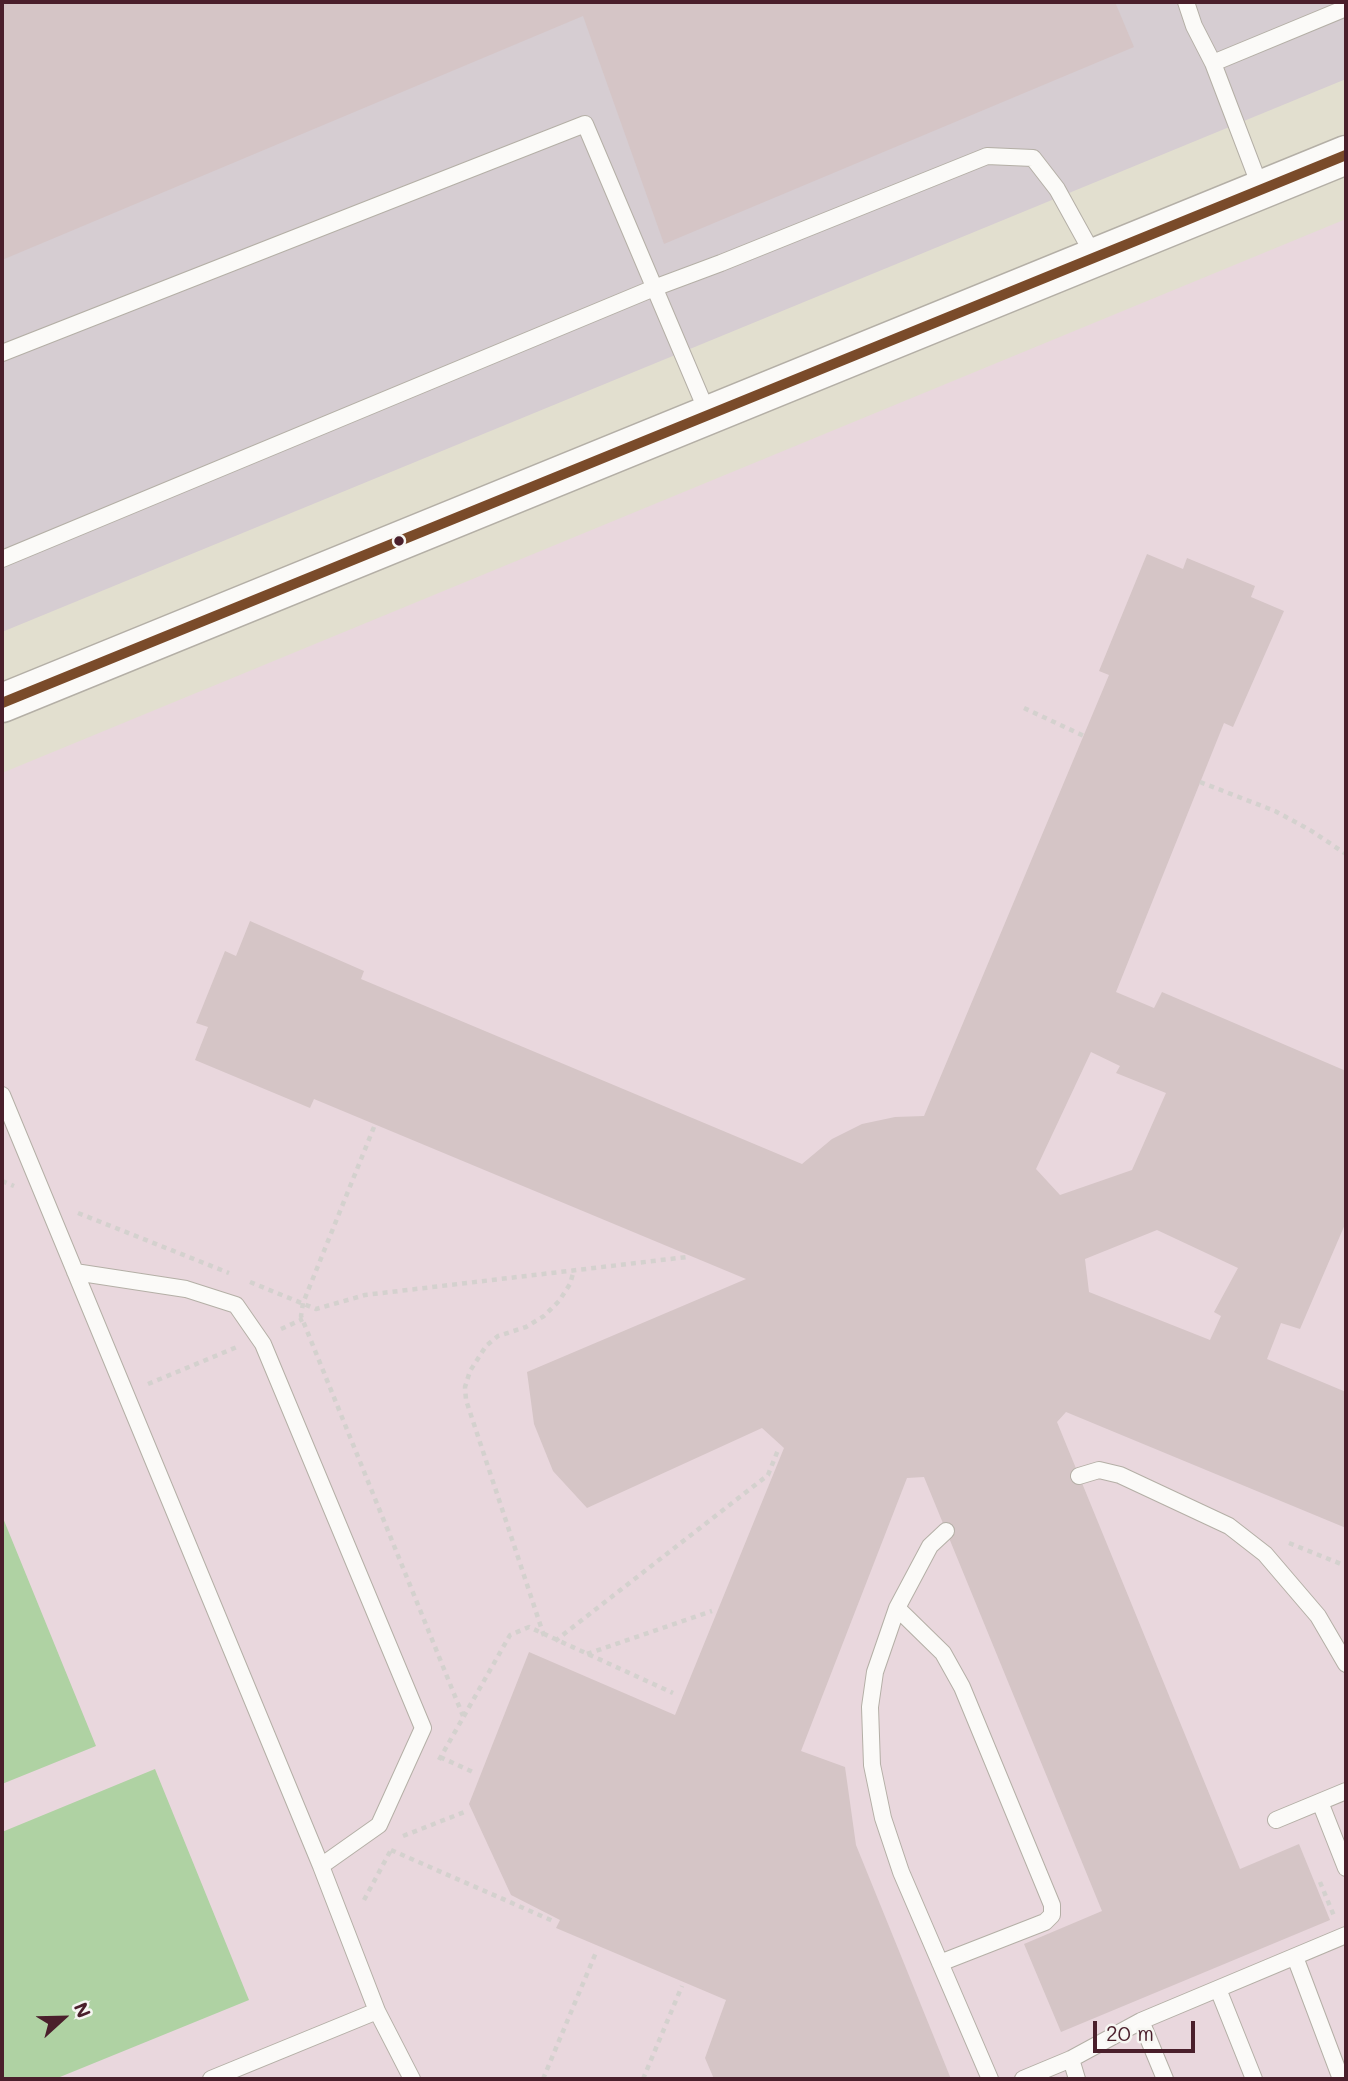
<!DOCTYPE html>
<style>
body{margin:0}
#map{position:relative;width:1348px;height:2081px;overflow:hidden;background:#e2dfcf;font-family:Mali,sans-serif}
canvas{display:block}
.frame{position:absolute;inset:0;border:4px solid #4a1f2b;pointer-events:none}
.north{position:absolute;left:28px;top:1983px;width:70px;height:70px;-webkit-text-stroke:5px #f6f6f2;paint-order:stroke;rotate:68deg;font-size:19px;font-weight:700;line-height:28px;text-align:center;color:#4a1f2b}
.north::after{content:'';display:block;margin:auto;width:24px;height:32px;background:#4a1f2b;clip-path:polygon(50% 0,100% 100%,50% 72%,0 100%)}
.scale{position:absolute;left:1093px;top:2021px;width:102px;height:32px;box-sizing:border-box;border:4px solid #4a1f2b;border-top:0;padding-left:9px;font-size:21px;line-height:24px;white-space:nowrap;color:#4a1f2b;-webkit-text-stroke:5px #f6f6f2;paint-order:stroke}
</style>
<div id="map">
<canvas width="1348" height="2081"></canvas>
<div class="frame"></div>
<div class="north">N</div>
<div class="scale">20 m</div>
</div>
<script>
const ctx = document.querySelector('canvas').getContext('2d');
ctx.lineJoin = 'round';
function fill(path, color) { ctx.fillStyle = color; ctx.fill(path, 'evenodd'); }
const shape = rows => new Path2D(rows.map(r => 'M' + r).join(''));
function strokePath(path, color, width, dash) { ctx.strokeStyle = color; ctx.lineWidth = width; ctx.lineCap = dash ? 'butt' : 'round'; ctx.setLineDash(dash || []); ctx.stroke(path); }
fill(shape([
 [1346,219,1346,2079,2,2079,2,773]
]), '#e9d7dd');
fill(shape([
 [2,2,1346,2,1346,79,2,632]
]), '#d6cdd2');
fill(shape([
 [3,1518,96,1746,2,1784,2,1519],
 [155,1769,249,2000,55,2079,2,2079,2,1832]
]), '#afd2a3');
fill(shape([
 [2,2,1115,2,1134,47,664,244,583,16,2,260],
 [1147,554,1183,569,1187,558,1255,586,1251,597,1284,611,1233,727,1224,723,1116,992,1154,1008,1162,992,1346,1071,1346,1222,1300,1329,1281,1323,1267,1359,1346,1392,1346,1528,1066,1412,1057,1422,1240,1869,1299,1844,1330,1920,1061,2032,1024,1944,1102,1911,924,1477,907,1478,801,1751,845,1767,856,1845,951,2079,714,2079,705,2058,726,2000,556,1928,560,1920,511,1895,469,1804,529,1652,675,1715,784,1448,762,1428,587,1508,553,1471,534,1424,527,1372,746,1279,314,1099,310,1108,195,1060,208,1027,196,1023,225,951,236,956,250,921,364,971,361,979,802,1164,832,1139,862,1124,895,1117,924,1116,1109,675,1099,671],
 [1091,1052,1120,1066,1116,1073,1166,1093,1132,1170,1060,1195,1036,1169],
 [1157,1230,1238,1268,1214,1312,1221,1316,1210,1340,1089,1292,1085,1259]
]), '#d5c5c6');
const service = shape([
 [1186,2,1194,26,1213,63],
 [1261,189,1213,63,1346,8],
 [2,353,585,124,708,414],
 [2,559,654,288,721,263,987,156,1033,158,1057,189,1094,256],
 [2,1095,321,1866,377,2011,412,2079],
 [75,1272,186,1289,236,1305,263,1344,423,1728,379,1825,321,1866],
 [1079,1476,1099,1470,1120,1475,1229,1526,1265,1554,1318,1616,1346,1664],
 [946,1531,930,1546,897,1608,875,1672,870,1707,872,1765,883,1818,901,1872,990,2079],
 [897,1608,943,1653,962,1687,1052,1905,1052,1915,1045,1922,940,1963],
 [1320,1802,1346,1868],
 [1276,1820,1346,1791],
 [1295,1957,1341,2079],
 [1218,1989,1254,2079],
 [1141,2021,1165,2079],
 [1071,2059,1077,2079],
 [211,2079,377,2011],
 [1023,2079,1071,2059,1141,2021,1346,1935]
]);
const secondary = shape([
 [2,703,1346,155]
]);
strokePath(service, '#b4afa6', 18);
strokePath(secondary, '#b4afa6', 41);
strokePath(shape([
 [1024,708,1084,736],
 [1200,782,1275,811,1310,830,1346,854],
 [374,1127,303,1303,301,1316,463,1716],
 [2,1181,14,1186],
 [78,1213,229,1273],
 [250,1282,316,1309,365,1295,687,1257],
 [281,1329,303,1319],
 [148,1384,237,1347],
 [1289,1543,1346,1566],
 [544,1636,466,1400,465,1387,470,1371,486,1346,498,1336,526,1327,544,1316,559,1301,570,1284,574,1270],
 [555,1641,768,1475,778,1450],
 [587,1654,712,1611],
 [440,1757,475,1773],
 [439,1760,510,1635,529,1627,673,1693],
 [403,1836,467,1811],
 [391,1850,553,1921],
 [1320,1882,1334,1916],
 [364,1900,392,1848],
 [543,2079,597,1950],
 [643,2079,682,1986]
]), '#d4d1ce', 4.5, [5, 5]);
strokePath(service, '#fbfaf8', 16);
strokePath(secondary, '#fbfaf8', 38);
strokePath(shape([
 [2,703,1346,155]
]), '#7a4b2a', 10);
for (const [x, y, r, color] of [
 [399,541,6,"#4a1f2b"]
]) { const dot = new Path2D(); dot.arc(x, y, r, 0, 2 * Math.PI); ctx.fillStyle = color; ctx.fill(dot); strokePath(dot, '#f6f6f2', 2.5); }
</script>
